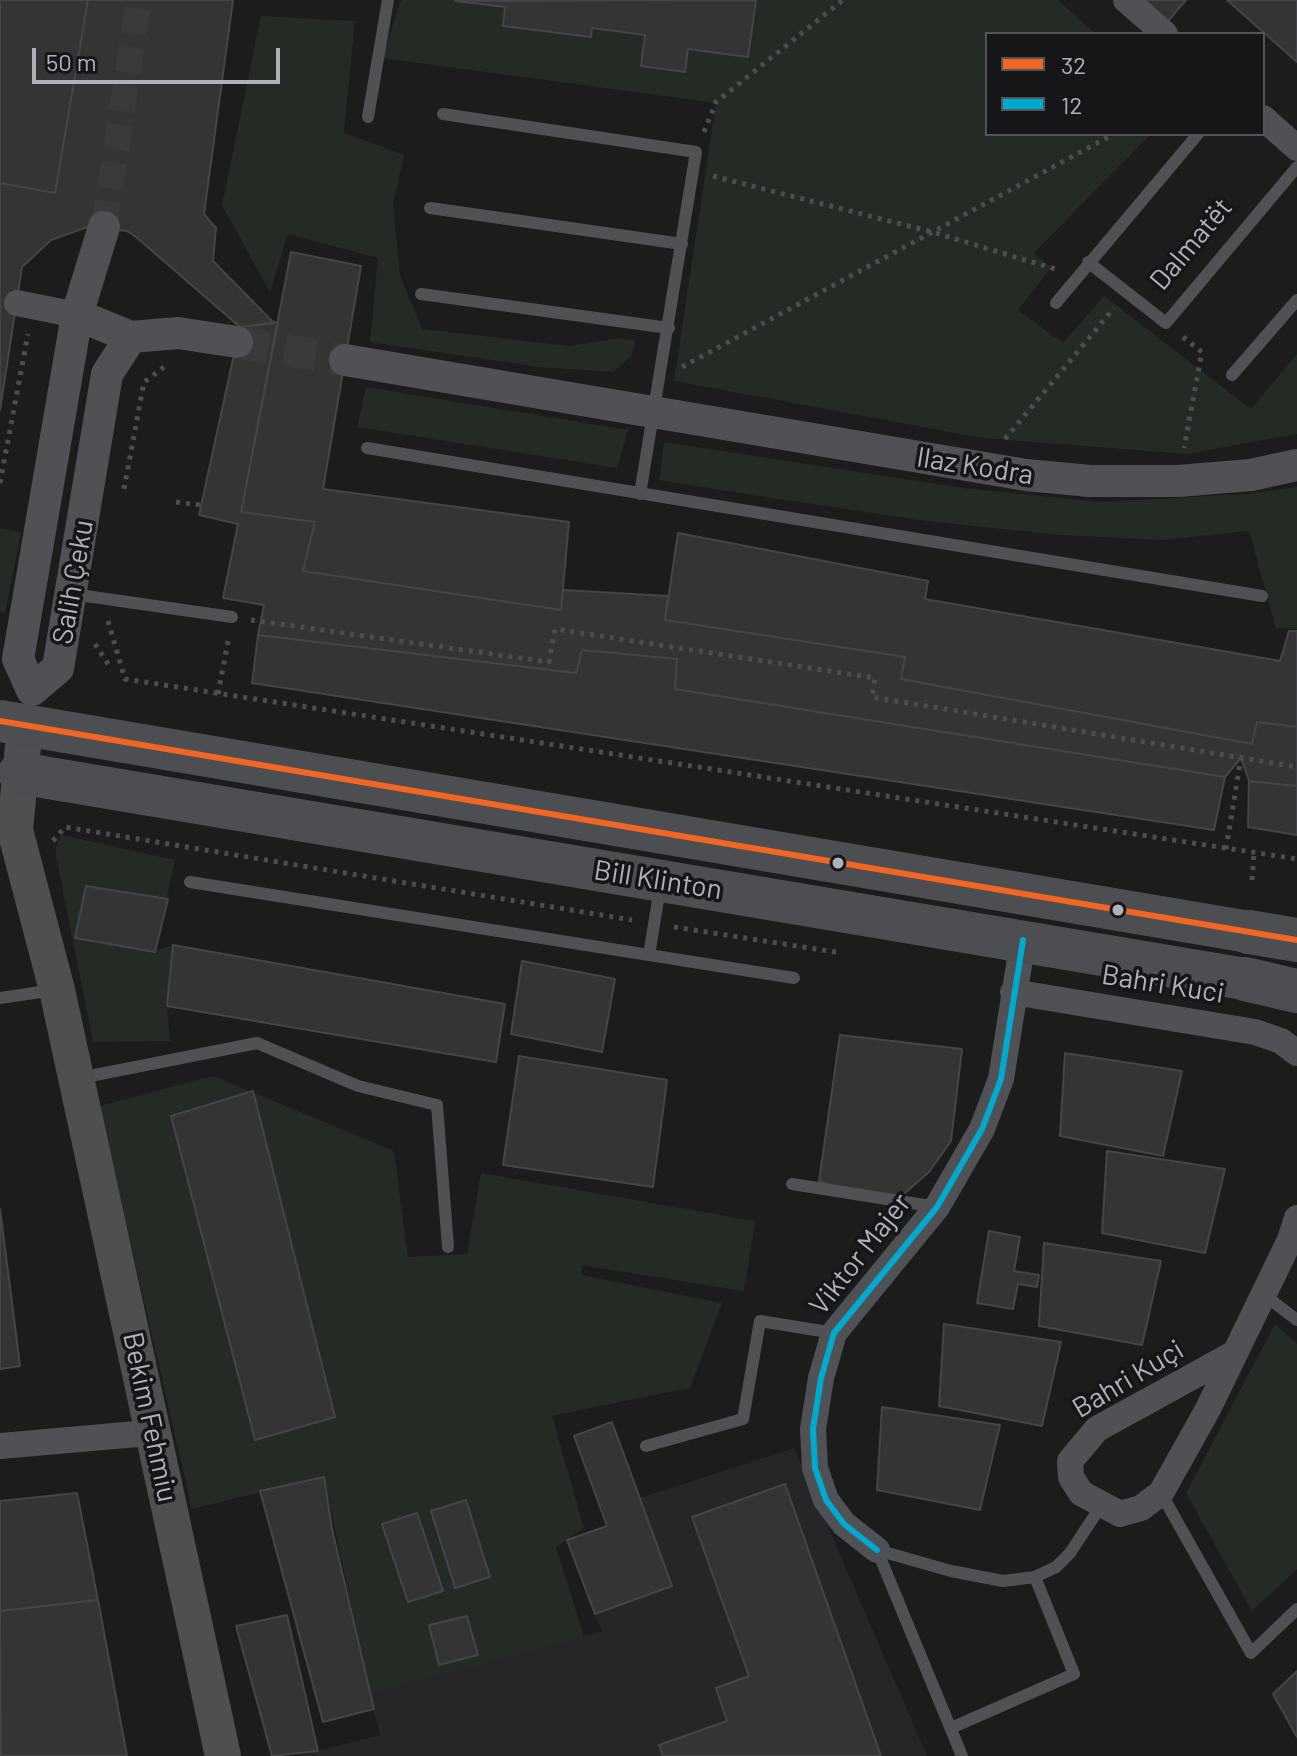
<!DOCTYPE html>
<meta charset="utf-8">
<style>
body{margin:0}
#map{position:relative;width:1297px;height:1756px;overflow:hidden;background:#1c1c1c;font-family:Barlow,sans-serif}
canvas{display:block}
.legend{position:absolute;left:985px;top:32px;width:280px;height:104px;box-sizing:border-box;background:#161618;border:2px solid #535459;margin:0;padding:10px 14px;list-style:none;font-size:24px;color:#aeb2bb}
.legend li{display:flex;align-items:center;gap:16px;height:40px}
.legend b{width:40px;border:2px solid #535459}
.scale{position:absolute;left:32px;top:48px;width:248px;height:36px;box-sizing:border-box;border:4px solid #aeb2bb;border-top:0;padding-left:10px;font-size:24px;line-height:28px;white-space:nowrap;color:#aeb2bb;-webkit-text-stroke:6px #161618;paint-order:stroke}
</style>
<div id="map">
<canvas width="1297" height="1756"></canvas>
<ul class="legend">
<li><b style="height:10px;background:#f26522"></b>32</li>
<li><b style="height:10px;background:#00a9ce"></b>12</li>
</ul>
<div class="scale">50 m</div>
</div>
<script>
const ctx = document.querySelector('canvas').getContext('2d');
ctx.lineJoin = 'round';
function fill(path, color) { ctx.fillStyle = color; ctx.fill(path, 'evenodd'); }
const shape = rows => new Path2D(rows.map(r => 'M' + r).join(''));
function strokePath(path, color, width, dash) { ctx.strokeStyle = color; ctx.lineWidth = width; ctx.lineCap = dash ? 'butt' : 'round'; ctx.setLineDash(dash || []); ctx.stroke(path); }
function label(font, color, halo, rows, align = 'center') {
  ctx.font = font + ' Barlow,sans-serif'; ctx.lineWidth = 7; ctx.setLineDash([]); ctx.textBaseline = 'middle'; ctx.strokeStyle = halo; ctx.fillStyle = color; for (const [text, x, y, turn = 0] of rows) {
    ctx.save(); ctx.translate(x, y); ctx.rotate((+turn || 0) * Math.PI / 180); ctx.textAlign = isNaN(turn) ? turn : align; if (halo) ctx.strokeText(text, 0, 0); ctx.fillText(text, 0, 0); ctx.restore();
  }
}
fill(shape([
 [794,1448,927,1756,298,1756,380,1735,370,1695,602,1631,595,1614,672,1586,640,1498]
]), '#262628');
fill(shape([
 [401,0,1058,0,1096,34,987,34,987,134,1151,134,1034,253,1051,268,1018,310,1063,343,1104,296,1251,409,1297,354,1297,434,1187,454,983,438,674,381,716,103,382,58],
 [261,16,355,21,344,133,404,155,393,204,400,276,422,329,570,346,622,338,636,341,631,356,613,372,540,367,370,342,378,258,288,234,270,292,222,205],
 [366,387,628,430,617,468,357,427],
 [664,442,963,488,1100,502,1246,494,1297,487,1297,629,1276,628,1249,531,1163,540,1061,535,926,521,746,494,659,480],
 [0,528,21,533,5,613,0,612],
 [61,835,175,860,155,951,173,945,167,1006,170,1041,93,1042,55,850],
 [213,1076,394,1151,408,1257,467,1254,481,1173,755,1221,744,1291,581,1265,582,1275,722,1303,690,1388,552,1416,584,1528,556,1547,584,1637,370,1695,324,1477,192,1509,99,1106],
 [1275,1324,1297,1344,1297,1569,1252,1611,1186,1493]
]), '#242b25');
const building = shape([
 [0,0,88,0,55,193,0,183,0,0],
 [88,0,233,0,204,214,216,228,213,261,274,323,240,327,136,237,127,231,87,227,51,240,22,267,0,410,0,183,55,193,88,0],
 [756,0,748,57,688,49,685,72,641,66,645,35,592,28,591,37,503,26,505,7,455,1,756,0],
 [1145,0,1186,0,1168,21,1145,0],
 [1227,0,1297,0,1297,62,1227,0],
 [291,252,361,266,323,489,569,522,561,610,303,571,315,522,241,512,291,252],
 [278,322,241,512,315,522,303,571,561,610,563,590,668,596,665,620,905,657,901,679,1252,744,1257,722,1297,727,1297,786,1249,781,1241,758,1225,777,675,689,677,659,582,650,576,673,258,635,264,605,223,598,238,524,199,515,240,327,278,322],
 [678,533,928,581,925,599,1280,661,1289,631,1297,631,1297,727,1257,722,1252,744,901,679,905,657,665,620,678,533],
 [258,635,576,673,582,650,677,659,675,689,1225,777,1214,830,252,683,258,635],
 [1249,781,1297,786,1297,835,1248,827,1249,781],
 [86,886,168,899,155,952,75,938,86,886],
 [173,945,505,1004,496,1062,167,1006,173,945],
 [522,961,615,979,602,1052,511,1034,522,961],
 [840,1035,962,1049,951,1141,929,1172,898,1199,863,1196,819,1181,840,1035],
 [1065,1053,1182,1071,1163,1156,1060,1136,1065,1053],
 [519,1056,667,1080,653,1187,503,1165,519,1056],
 [253,1091,335,1417,255,1440,171,1116,253,1091],
 [1107,1151,1225,1169,1205,1253,1102,1233,1107,1151],
 [0,1209,20,1366,0,1369,0,1209],
 [989,1231,1020,1237,1014,1271,1039,1275,1037,1287,1018,1284,1013,1309,977,1303,989,1231],
 [1044,1243,1161,1261,1142,1345,1039,1326,1044,1243],
 [944,1324,1061,1342,1042,1426,939,1406,944,1324],
 [882,1407,1000,1425,980,1510,877,1490,882,1407],
 [612,1422,672,1586,595,1614,567,1540,607,1526,574,1436,612,1422],
 [324,1477,332,1529,374,1709,323,1722,260,1491,324,1477],
 [785,1484,881,1756,663,1756,659,1745,727,1721,716,1688,749,1676,692,1517,785,1484],
 [77,1493,98,1600,0,1611,0,1501,77,1493],
 [466,1500,490,1577,455,1588,431,1511,466,1500],
 [417,1513,443,1591,408,1602,382,1524,417,1513],
 [98,1600,127,1756,1,1756,0,1611,98,1600],
 [287,1615,318,1751,272,1756,236,1626,287,1615],
 [467,1616,478,1655,439,1665,429,1625,467,1616],
 [1297,1671,1297,1737,1273,1694,1297,1671]
]);
fill(building, '#343434');
strokePath(building, '#444548', 2);
strokePath(shape([
 [104,227,139,0]
]), '#393a3c', 26, [26, 13]);
strokePath(shape([
 [237,342,345,360]
]), '#393a3c', 32, [32, 16]);
strokePath(shape([
 [704,132,716,102,843,0],
 [713,176,936,233,1055,269],
 [1183,337,1202,352,1184,448],
 [682,367,1114,134],
 [1005,439,1114,308],
 [0,483,28,334],
 [124,489,144,382,164,367],
 [176,502,201,505],
 [251,620,549,662,555,629,875,678,872,697,1297,767],
 [108,621,125,679,1297,859],
 [95,644,110,667],
 [218,694,229,636],
 [53,841,65,827,632,920],
 [1226,849,1241,758],
 [1252,880,1254,853],
 [674,927,842,953]
]), '#4c4d50', 5, [4, 6]);
strokePath(shape([
 [443,114,696,152,640,494],
 [368,117,388,0],
 [430,208,682,244],
 [1088,262,1166,323,1297,167],
 [421,294,669,328],
 [1056,303,1198,134],
 [1232,375,1297,300],
 [367,448,1262,596],
 [72,594,232,617],
 [190,882,649,955,660,888],
 [649,955,794,978],
 [0,998,54,990],
 [80,1078,257,1043,358,1086,437,1105,448,1247],
 [792,1184,937,1207],
 [1263,1294,1297,1320],
 [646,1446,743,1419,760,1321,834,1333],
 [1161,1493,1251,1653,1297,1609],
 [877,1550,951,1571,1003,1581,1035,1577,1056,1567,1070,1553,1101,1506],
 [877,1550,962,1756],
 [951,1728,1074,1674,1035,1577]
]), '#505155', 12);
strokePath(shape([
 [1126,0,1165,34],
 [1263,118,1297,148],
 [17,303,77,315],
 [1013,992,1255,1032,1281,1041,1297,1053],
 [1235,1353,1097,1429,1070,1461,1071,1477,1081,1493,1120,1514,1141,1508,1161,1493,1208,1409,1290,1240,1297,1218],
 [0,1446,137,1434,153,1429],
 [877,1550,844,1524,826,1500,815,1468,813,1429,821,1378,834,1333,937,1207,982,1129,1001,1079,1023,940]
]), '#505155', 26);
strokePath(shape([
 [77,315,131,337,178,333,237,342],
 [345,360,1026,475,1090,481,1178,481,1251,475,1297,465],
 [32,690,18,659,77,315,104,227],
 [32,690,58,668,107,374,131,337]
]), '#505155', 32);
strokePath(shape([
 [25,725,15,830,57,990,223,1756]
]), '#4f4f52', 36);
strokePath(shape([
 [0,721,1249,932],
 [19,773,1245,979]
]), '#4d4e51', 42);
strokePath(shape([
 [1249,932,1297,940],
 [1245,979,1297,991]
]), '#4d4e51', 44);
strokePath(shape([
 [0,721,1297,940]
]), '#f26522', 6);
strokePath(shape([
 [877,1550,844,1524,826,1500,815,1468,813,1429,821,1378,834,1333,937,1207,982,1129,1001,1079,1023,940]
]), '#00a9ce', 6);
for (const [x, y, r, color] of [
 [838,863,7,"#aeb2bb"],
 [1118,910,7,"#aeb2bb"]
]) { const dot = new Path2D(); dot.arc(x, y, r, 0, 2 * Math.PI); ctx.fillStyle = color; ctx.fill(dot); strokePath(dot, '#161618', 3); }
label('28px', '#aeb2bb', '#161618', [
 ["Dalmatët",1191,244,-50],
 ["Ilaz Kodra",975,466,9],
 ["Salih Çeku",73,582,-80],
 ["Bill Klinton",658,880,9],
 ["Bahri Kuci",1163,984,9],
 ["Viktor Majer",860,1254,-52],
 ["Bahri Kuçi",1128,1379,-31],
 ["Bekim Fehmiu",150,1417,78]
]);
</script>
